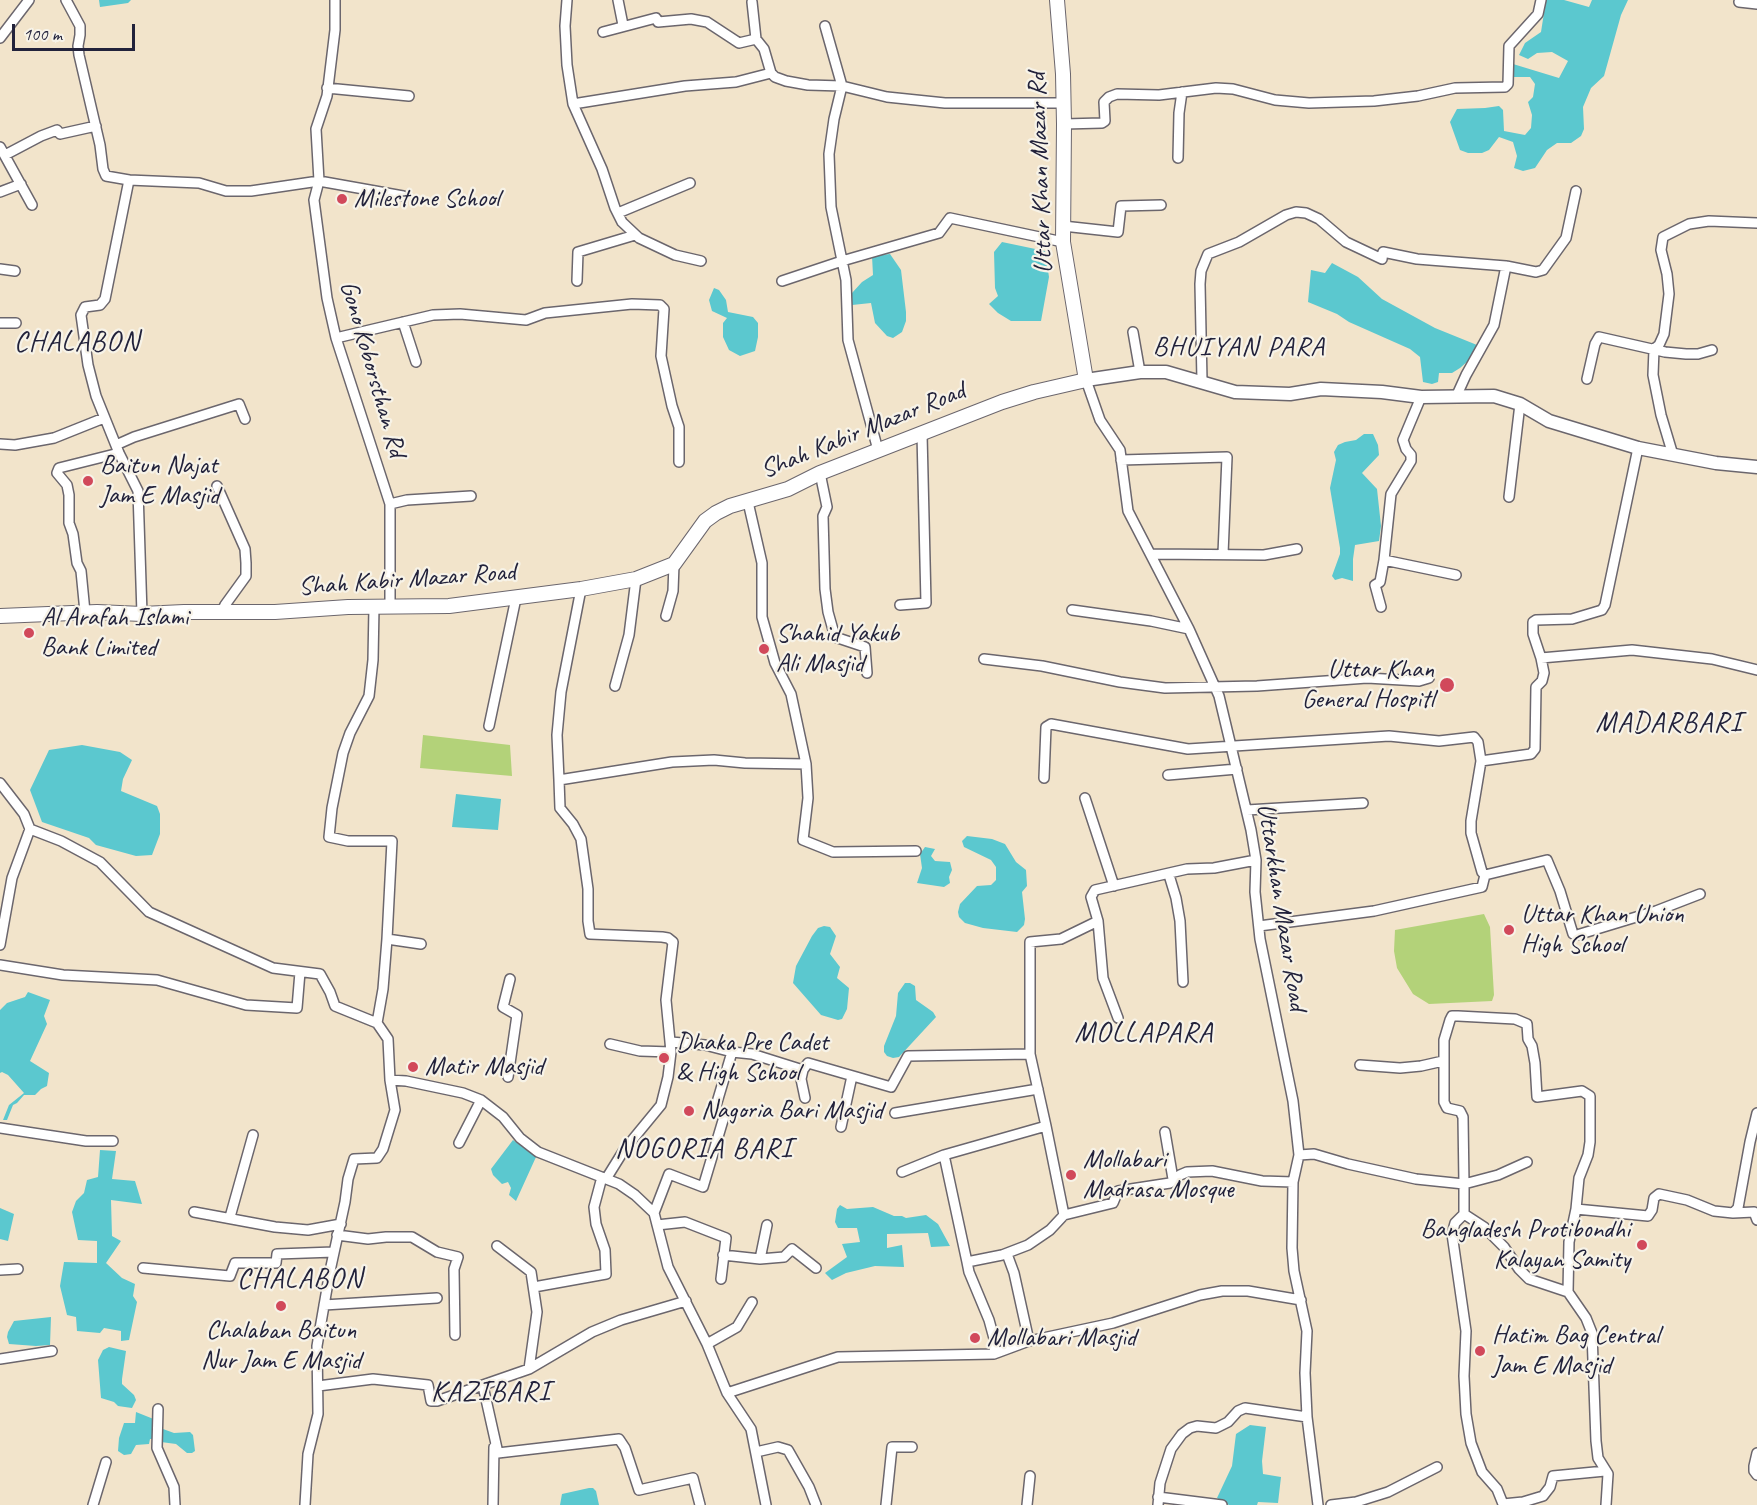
<!DOCTYPE html>
<style>
body{margin:0}
#map{position:relative;width:1757px;height:1505px;overflow:hidden;background:#f2e4cb;font-family:Caveat,sans-serif}
canvas{display:block}
.scale{position:absolute;left:12px;top:24px;width:123px;height:27px;box-sizing:border-box;border:3px solid #22223b;border-top:0;padding-left:8px;font-size:18px;line-height:21px;white-space:nowrap;color:#22223b;-webkit-text-stroke:4px #f7f3e8;paint-order:stroke}
</style>
<div id="map">
<canvas width="1757" height="1505"></canvas>
<div class="scale">100 m</div>
</div>
<script>
const ctx = document.querySelector('canvas').getContext('2d');
ctx.lineJoin = 'round';
function fill(path, color) { ctx.fillStyle = color; ctx.fill(path, 'evenodd'); }
const shape = rows => new Path2D(rows.map(r => 'M' + r).join(''));
function strokePath(path, color, width, dash) { ctx.strokeStyle = color; ctx.lineWidth = width; ctx.lineCap = dash ? 'butt' : 'round'; ctx.setLineDash(dash || []); ctx.stroke(path); }
function label(font, color, halo, rows, align = 'center') {
  ctx.font = font + ' Caveat,sans-serif'; ctx.lineWidth = 4.5; ctx.setLineDash([]); ctx.textBaseline = 'middle'; ctx.strokeStyle = halo; ctx.fillStyle = color; for (const [text, x, y, turn = 0] of rows) {
    ctx.save(); ctx.translate(x, y); ctx.rotate((+turn || 0) * Math.PI / 180); ctx.textAlign = isNaN(turn) ? turn : align; if (halo) ctx.strokeText(text, 0, 0); ctx.fillText(text, 0, 0); ctx.restore();
  }
}
fill(shape([
 [423,735,510,745,512,776,420,768],
 [1484,914,1490,927,1494,995,1492,1001,1429,1004,1413,994,1397,968,1394,951,1395,930]
]), '#b3d279');
fill(shape([
 [99,0,131,0,128,3,100,7],
 [1546,0,1564,0,1589,7,1592,0,1628,0,1621,15,1604,76,1591,88,1583,107,1584,129,1581,136,1571,143,1557,143,1547,150,1535,168,1523,171,1514,168,1517,156,1513,142,1499,137,1489,150,1482,153,1468,153,1460,150,1450,122,1457,109,1485,108,1499,106,1503,110,1504,131,1525,135,1531,128,1532,115,1528,102,1533,97,1535,84,1530,77,1511,77,1513,64,1559,78,1568,61,1552,52,1537,53,1528,59,1519,55,1525,43,1541,32],
 [1002,242,1045,251,1049,277,1041,321,1011,321,998,313,989,304,998,296,995,288,994,252],
 [890,254,901,270,906,312,906,321,902,332,893,338,887,336,875,323,871,303,852,305,852,293,862,282,873,275,872,256],
 [1332,263,1358,277,1382,299,1435,328,1477,345,1477,353,1460,368,1452,373,1439,373,1438,382,1432,384,1423,382,1420,357,1410,349,1349,322,1337,314,1308,302,1311,270,1325,273],
 [714,288,719,290,726,300,728,312,753,317,758,323,758,337,755,351,740,356,729,350,723,337,723,323,727,318,712,311,709,300],
 [1364,434,1373,434,1378,445,1379,455,1362,473,1377,489,1381,526,1379,541,1355,545,1353,559,1353,581,1342,578,1335,580,1332,576,1340,554,1340,548,1330,488,1336,460,1334,452,1338,445,1345,442,1356,440],
 [82,745,120,752,132,760,123,779,121,791,157,806,160,814,160,834,152,855,136,856,96,845,89,838,42,822,30,790,49,750],
 [456,794,501,799,498,830,452,827],
 [967,836,992,839,1005,844,1016,862,1026,870,1027,886,1022,892,1025,919,1024,925,1017,932,983,928,965,923,959,917,958,912,960,904,977,886,991,885,996,880,996,867,991,860,964,847,962,841],
 [925,847,935,849,931,856,935,861,950,862,952,870,949,877,950,883,944,887,917,883,922,868,920,854],
 [824,926,830,927,836,936,830,954,840,967,837,978,849,988,847,1009,842,1019,838,1020,821,1015,793,983,796,966,812,936,818,928],
 [905,983,910,983,915,986,916,1000,933,1012,936,1017,899,1057,893,1058,887,1056,884,1052,884,1046,896,1016,898,993],
 [28,992,50,1000,44,1016,47,1024,30,1061,49,1073,47,1086,41,1089,35,1095,24,1095,17,1103,13,1105,7,1120,3,1120,9,1105,24,1093,8,1075,2,1072,0,1073,0,1010,7,1003,25,997],
 [513,1140,536,1157,516,1201,509,1195,511,1188,508,1182,502,1184,493,1175,491,1169],
 [100,1150,116,1151,112,1179,135,1181,142,1204,111,1200,112,1236,121,1241,106,1263,122,1278,135,1284,133,1296,137,1302,129,1340,121,1341,121,1331,104,1328,100,1333,77,1331,76,1317,67,1315,60,1286,64,1262,97,1263,97,1241,78,1240,72,1212,76,1201,84,1193,87,1180,98,1177],
 [840,1205,847,1209,873,1207,894,1216,902,1216,906,1218,926,1215,938,1224,950,1246,931,1247,928,1233,887,1234,887,1248,902,1245,904,1267,875,1266,846,1273,832,1280,825,1273,847,1257,842,1244,860,1242,857,1228,838,1228,835,1222,837,1209],
 [0,1208,14,1214,8,1241,0,1239],
 [51,1317,50,1345,36,1346,9,1344,7,1337,8,1332,14,1321],
 [109,1347,126,1351,122,1379,122,1384,134,1395,136,1400,132,1408,118,1406,114,1402,101,1398,98,1360,103,1350],
 [136,1412,156,1420,155,1439,150,1439,149,1444,136,1445,131,1454,124,1455,118,1451,119,1438,124,1423,135,1423],
 [1250,1425,1266,1427,1262,1461,1263,1474,1281,1477,1278,1503,1258,1502,1257,1505,1229,1505,1217,1498,1232,1466,1236,1434],
 [163,1429,174,1433,190,1432,193,1435,195,1451,192,1453,187,1453,176,1444,161,1442],
 [589,1488,593,1488,596,1491,599,1505,560,1505,562,1494]
]), '#5bc8cf');
const minor = shape([
 [66,0,80,26,80,35,78,46,79,55,100,145,103,169,106,176,129,180,199,183,226,191,251,191,319,181,403,196],
 [335,0,335,30,327,96,316,129,319,181,314,200,327,298,336,338,390,504,390,608],
 [567,0,565,26,567,65,573,104],
 [618,0,623,25],
 [752,2,756,39,764,49,771,73],
 [1739,2,1757,4],
 [603,32,656,18,658,22,691,19,707,22,739,43,756,39],
 [0,38,29,0],
 [327,88,409,96],
 [1064,124,1102,123,1105,121,1104,102,1109,97,1117,94,1159,95,1216,88,1233,89,1275,100,1309,103,1374,101,1418,96,1455,88,1505,87,1508,84,1509,46,1538,14,1541,0],
 [0,147,32,205],
 [5,155,41,136,57,130,60,134,96,126],
 [1178,158,1179,113,1182,92],
 [129,180,105,299,100,305,85,307,81,315,88,365,96,396,119,453,138,491,142,614],
 [0,192,21,184],
 [618,213,690,183],
 [1063,226,1118,232,1121,206,1161,205],
 [701,261,675,255,639,238,622,222,615,208,602,169,573,104,685,86,736,82,771,73,775,77,786,81,808,85,842,86,825,26],
 [0,269,15,271],
 [577,281,578,252,635,235],
 [782,281,842,261,939,233,950,218,1063,242],
 [403,322,416,362],
 [0,323,16,323],
 [1133,332,1140,372],
 [336,338,433,315,460,314,526,320,545,313,632,304,660,305,664,309,661,356,672,406,679,427,679,462],
 [1587,379,1595,344,1599,337,1665,352,1686,354,1698,354,1712,350],
 [1086,380,1100,420,1120,450,1128,511,1189,629,1219,696,1251,830,1256,860,1255,892,1260,939,1293,1101,1299,1155,1293,1182,1292,1248,1294,1271,1307,1331,1305,1373,1307,1417,1318,1505],
 [1202,381,1200,284,1201,271,1208,254,1239,242,1286,215,1296,212,1306,213,1319,219,1346,242,1382,259,1383,252,1417,259,1506,266,1536,272,1543,270,1566,238,1576,191],
 [1421,397,1403,440,1406,449,1411,455,1411,461,1391,494,1384,560,1456,575],
 [1456,397,1466,375,1494,325,1506,266],
 [0,444,15,445,54,438,104,418],
 [116,445,134,437,239,404,245,419],
 [1638,448,1605,605,1602,610,1572,619,1536,620,1533,622,1533,634,1541,658,1632,650,1712,659,1757,670],
 [878,450,848,340,846,280,831,207,829,154,834,119,842,86,887,97,945,103,1063,103],
 [1673,455,1661,415,1653,375,1654,349,1659,345,1664,334,1669,294,1667,274,1661,250,1663,237,1689,224,1709,221,1757,223],
 [1121,460,1227,457,1223,554],
 [820,473,827,507,823,516,825,589,828,612,835,637,865,647,867,673],
 [217,486,245,549,246,563,246,576,225,605,221,613],
 [1509,497,1520,404],
 [748,502,762,563,762,617,775,663,791,694,806,764,808,798,803,840,833,852,916,851],
 [390,504,407,500,471,496],
 [1151,554,1264,555,1297,549],
 [900,605,926,603,922,434],
 [374,607,373,660,369,696,350,733,343,753,332,808,329,837,348,841,392,841,387,939,383,989,377,1023],
 [1381,607,1375,585,1380,582,1384,560],
 [1072,610,1151,621,1189,629],
 [85,612,81,571,77,563,73,534,69,523,69,495,67,485,57,473,59,468,119,453],
 [666,616,673,591,674,564],
 [984,659,1042,666,1120,682,1165,688,1257,686,1367,678,1419,681,1429,678],
 [615,686,629,635,636,579],
 [489,726,516,598],
 [1481,761,1531,754,1535,749,1536,687,1542,681,1544,673,1541,658],
 [1168,775,1237,769],
 [1044,778,1046,727,1051,724,1188,749,1389,736,1439,741,1474,737,1478,742,1481,761,1471,821,1471,833,1482,872,1485,875,1547,860,1560,891,1573,934,1577,935,1656,911,1700,894],
 [559,780,557,735,561,692,581,589],
 [0,783,24,814,30,829,61,841,100,862,149,912,273,968,320,974,330,992,335,1006,377,1023,388,1039,390,1080,406,1081,463,1093,481,1100,503,1117,520,1138,538,1152,619,1184,635,1195,654,1213,668,1267,707,1344,727,1393,751,1429,766,1505],
 [1085,798,1114,886],
 [1247,810,1363,803],
 [1256,860,1214,868,1187,869,1095,890,1091,897,1098,921,1061,939,1030,942,1030,1054,1046,1126,1064,1215,1113,1203,1118,1191,1170,1183,1180,1175,1187,1172,1212,1171,1262,1181,1293,1182],
 [1169,875,1176,898,1180,921,1183,982],
 [1098,921,1103,978,1118,1018],
 [1259,926,1374,911,1482,887,1485,875],
 [387,939,421,944],
 [0,945,12,878,30,829],
 [0,965,63,975,157,980,246,1005,297,1008,300,972],
 [671,1042,705,1045,732,1052,752,1054,803,1070,808,1063,891,1087,908,1056,1030,1054],
 [610,1044,640,1051,671,1052],
 [1360,1065,1400,1068,1421,1066,1443,1061],
 [803,1070,801,1079,805,1098],
 [508,1077,517,1015,503,1007,510,979],
 [895,1113,1038,1089],
 [841,1127,852,1076],
 [0,1128,86,1141,113,1141],
 [1165,1132,1173,1179],
 [459,1143,481,1100],
 [1299,1155,1314,1154,1348,1164,1416,1179,1464,1184,1463,1117,1460,1111,1447,1108,1444,1102,1444,1040,1450,1020,1452,1016,1458,1016,1515,1019,1527,1024,1528,1039,1532,1046,1535,1063,1537,1097,1582,1091,1590,1096,1590,1142,1588,1155,1579,1178,1576,1209,1569,1242,1568,1292,1586,1318,1592,1333,1596,1441,1598,1458,1608,1474,1606,1505],
 [1527,1162,1498,1175,1464,1184,1464,1214,1484,1227,1504,1247,1519,1269,1529,1279,1568,1292],
 [902,1172,944,1155],
 [606,1179,624,1150,661,1105,668,1077,671,1052,666,1000,673,942,668,938,662,937,590,934,588,921,588,889,581,839,573,824,560,808,559,780,672,762,714,760,745,763,806,764],
 [1576,1209,1648,1216,1652,1210,1654,1198,1659,1194,1687,1200,1714,1211,1733,1213,1738,1208,1750,1142,1757,1113],
 [194,1212,275,1227,308,1230,341,1224],
 [654,1213,669,1174,703,1187,724,1117,715,1109,732,1052],
 [1733,1213,1754,1212,1757,1220],
 [1464,1214,1455,1223,1452,1234,1466,1331,1464,1376,1466,1414,1471,1443,1482,1472,1497,1489,1503,1504,1523,1502,1543,1496,1550,1487,1553,1476,1605,1471],
 [230,1217,253,1135],
 [657,1225,685,1222,726,1238,721,1279],
 [337,1235,368,1239,386,1237,412,1237,437,1252,458,1257,454,1269,455,1335],
 [497,1246,531,1272,537,1312,529,1369],
 [1007,1254,1014,1273,1029,1341],
 [723,1255,760,1259,784,1257,792,1249,816,1268],
 [760,1259,767,1225],
 [967,1262,944,1155,1046,1126],
 [143,1268,230,1276,235,1263,276,1263,277,1254,334,1252],
 [0,1270,18,1269],
 [534,1287,606,1274,605,1250,596,1224,594,1207,602,1177],
 [324,1305,437,1298],
 [707,1344,737,1327,752,1302],
 [994,1354,995,1342,989,1320,969,1272,967,1262,1002,1255,1028,1245,1050,1230,1064,1215],
 [0,1359,52,1351],
 [318,1386,373,1379,428,1385,431,1401,437,1401,529,1369,592,1332,621,1320,686,1301],
 [483,1386,498,1453,619,1439,625,1448,639,1490,693,1478,700,1505],
 [727,1393,838,1357,994,1354,1029,1341,1113,1323,1200,1295,1222,1291,1248,1291,1301,1300],
 [158,1409,157,1448,174,1487,175,1505],
 [756,1452,778,1447,788,1450,809,1487,816,1505],
 [1757,1453,1754,1466,1754,1471,1757,1475],
 [1158,1497,1222,1505],
 [93,1505,106,1462],
 [305,1505,308,1454,318,1414,317,1346,330,1271,345,1202,348,1179,354,1159,377,1158,383,1149,395,1110,390,1080],
 [493,1505,494,1447],
 [886,1505,892,1447,912,1447],
 [1027,1505,1030,1476],
 [1158,1505,1160,1483,1171,1449,1182,1434,1190,1428,1197,1426,1216,1428,1228,1422,1238,1411,1245,1408,1307,1417],
 [1331,1505,1356,1502,1388,1492,1437,1467]
]);
const tertiary = shape([
 [1086,380,1140,372,1166,372,1235,392,1290,394,1321,389,1382,392,1421,397,1494,396,1520,404,1549,421,1638,448,1716,463,1757,467]
]);
const secondary = shape([
 [0,616,97,612,142,614,184,612,275,612,348,607,449,606,581,589,636,579,674,564,705,521,716,513,730,506,788,489,820,473,1002,402,1034,392,1086,380,1063,242,1064,124,1063,74,1057,0]
]);
strokePath(minor, '#6b666d', 12);
strokePath(tertiary, '#6b666d', 15);
strokePath(secondary, '#6b666d', 16);
strokePath(minor, '#fff', 9);
strokePath(tertiary, '#fff', 12);
strokePath(secondary, '#fff', 14);
for (const [x, y, r, color] of [
 [342,199,6,"#d1495b"],
 [88,481,6,"#d1495b"],
 [29,633,6,"#d1495b"],
 [764,649,6,"#d1495b"],
 [1447,685,8,"#d1495b"],
 [1509,930,6,"#d1495b"],
 [664,1058,6,"#d1495b"],
 [413,1067,6,"#d1495b"],
 [689,1111,6,"#d1495b"],
 [1071,1175,6,"#d1495b"],
 [1642,1245,6,"#d1495b"],
 [281,1306,6,"#d1495b"],
 [975,1338,6,"#d1495b"],
 [1480,1351,6,"#d1495b"]
]) { const dot = new Path2D(); dot.arc(x, y, r, 0, 2 * Math.PI); ctx.fillStyle = color; ctx.fill(dot); strokePath(dot, '#f7f3e8', 2); }
label('26px', '#22223b', '#f7f3e8', [
 ["Uttar Khan Mazar Rd",1041,173,-92],
 ["Gono Koborsthan Rd",372,369,74],
 ["Shah Kabir Mazar Road",863,431,-22],
 ["Shah Kabir Mazar Road",407,580,-4],
 ["Uttarkhan Mazar Road",1281,907,81]
]);
label('26px', '#22223b', '#f7f3e8', [
 ["Milestone School",354,199],
 ["Baitun Najat",100,466],
 ["Jam E Masjid",100,496],
 ["Al Arafah Islami",41,618],
 ["Bank Limited",41,648],
 ["Shahid Yakub",776,634],
 ["Ali Masjid",776,664],
 ["Uttar Khan",1434,670,"right"],
 ["General Hospitl",1434,700,"right"],
 ["Uttar Khan Union",1521,915],
 ["High School",1521,945],
 ["Dhaka Pre Cadet",676,1043],
 ["& High School",676,1073],
 ["Matir Masjid",425,1067],
 ["Nagoria Bari Masjid",701,1111],
 ["Mollabari",1083,1160],
 ["Madrasa Mosque",1083,1190],
 ["Bangladesh Protibondhi",1630,1230,"right"],
 ["Kalayan Samity",1630,1260,"right"],
 ["Chalaban Baitun",281,1331,"center"],
 ["Nur Jam E Masjid",281,1361,"center"],
 ["Hatim Bag Central",1492,1336],
 ["Jam E Masjid",1492,1366],
 ["Mollabari Masjid",987,1338]
], 'left');
ctx.letterSpacing = '1.5px';
label('27px', '#22223b', '#f7f3e8', [
 ["BHUIYAN PARA",1239,348]
]);
ctx.letterSpacing = '0px';
ctx.letterSpacing = '1.5px';
label('28px', '#22223b', '#f7f3e8', [
 ["CHALABON",77,343],
 ["MADARBARI",1669,724],
 ["MOLLAPARA",1144,1034],
 ["NOGORIA BARI",704,1150],
 ["CHALABON",300,1280],
 ["KAZIBARI",491,1393]
]);
ctx.letterSpacing = '0px';
</script>
